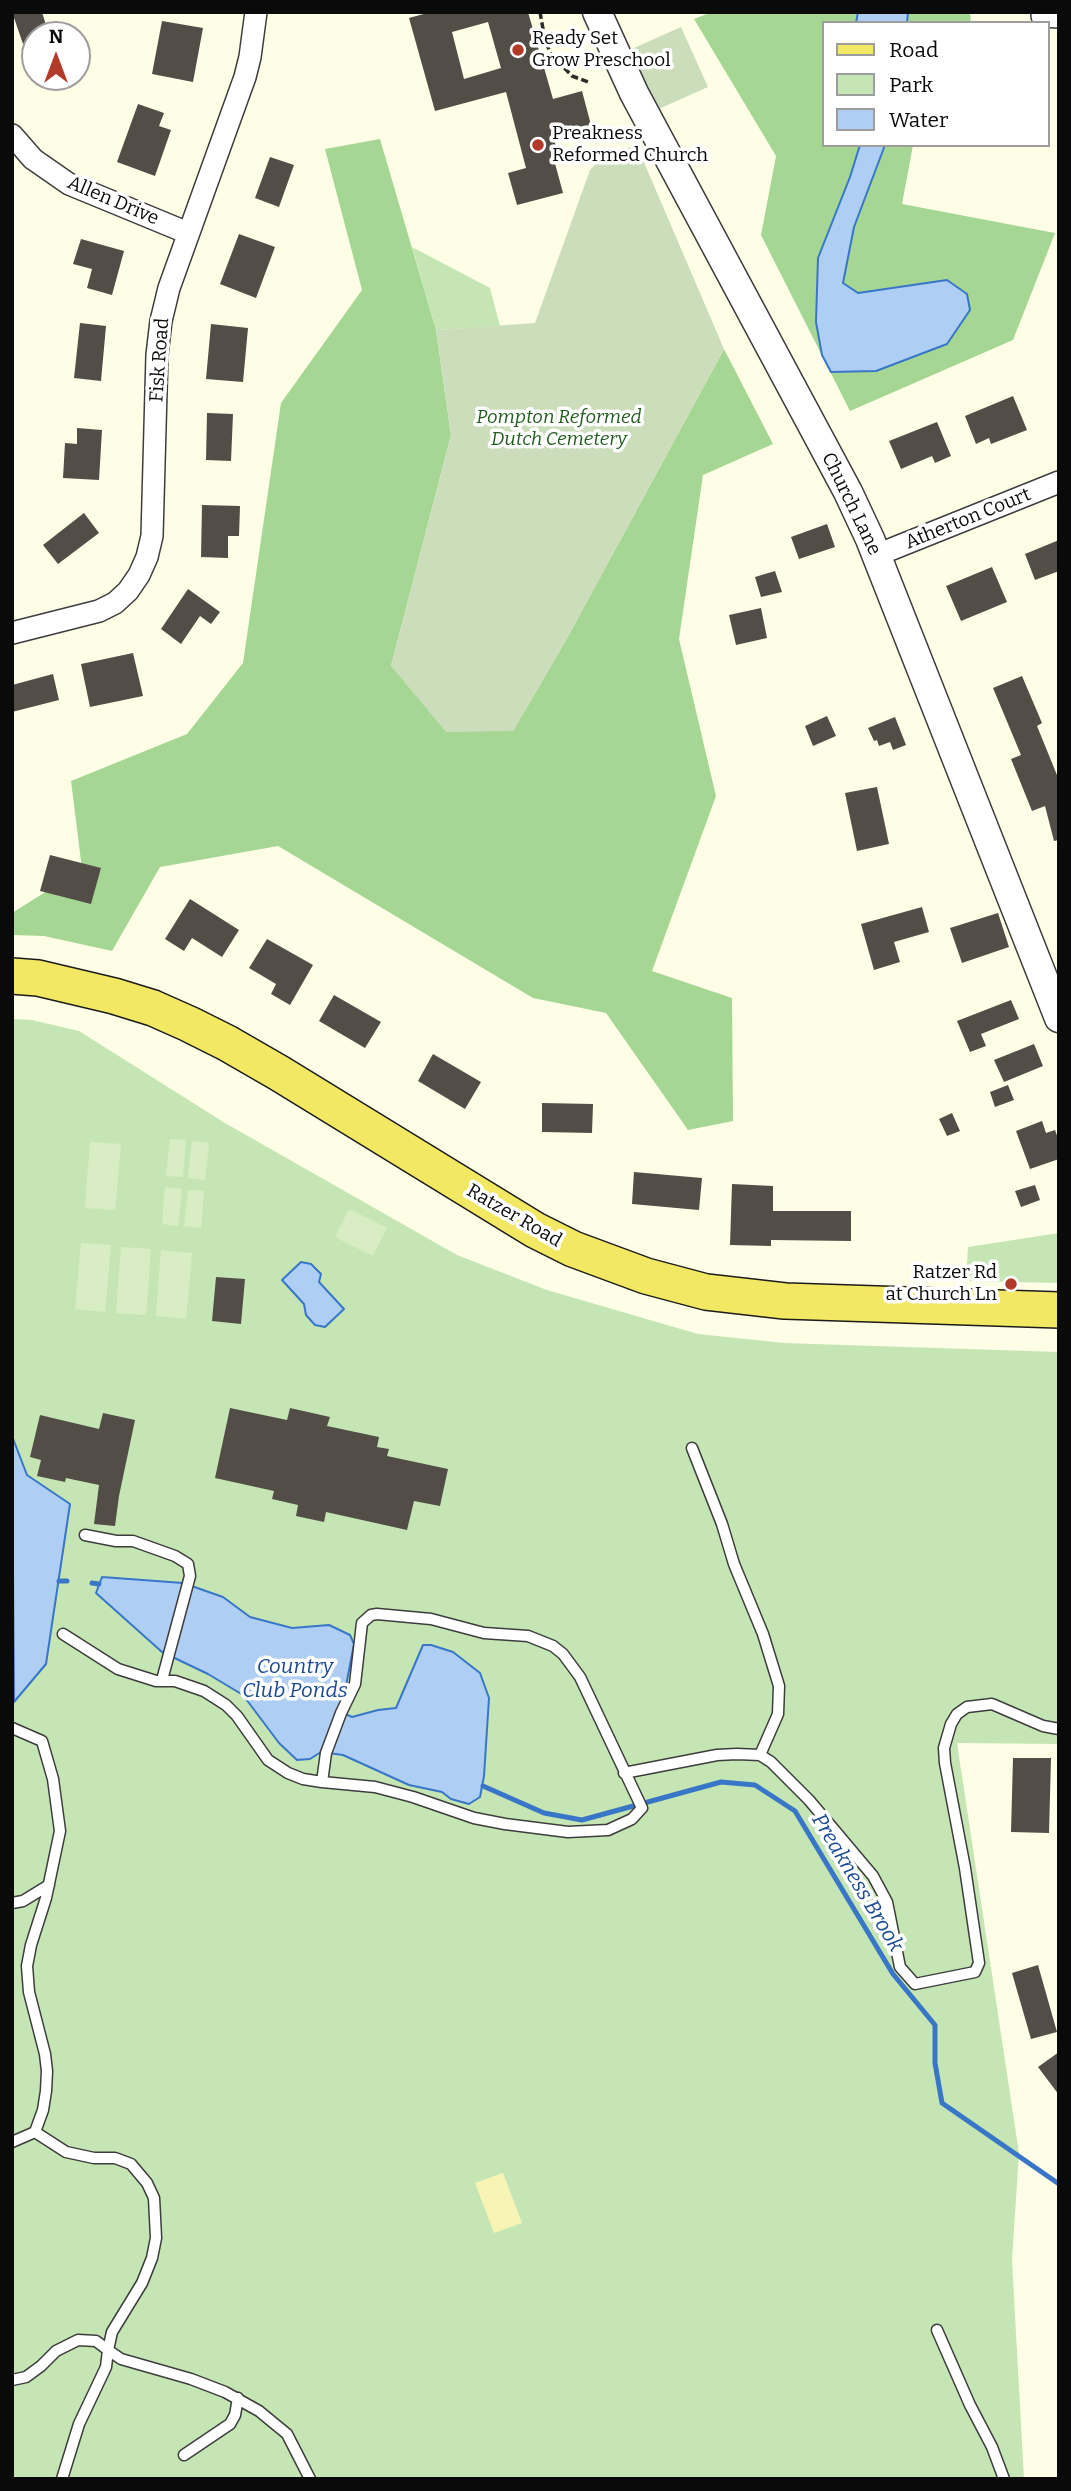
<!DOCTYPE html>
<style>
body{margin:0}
#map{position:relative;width:1071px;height:2491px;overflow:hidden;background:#fefee7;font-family:Bitter,serif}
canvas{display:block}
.frame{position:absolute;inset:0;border:14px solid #0a0a0a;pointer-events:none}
.legend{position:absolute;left:822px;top:21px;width:228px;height:126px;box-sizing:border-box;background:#fff;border:2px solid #9d9d9d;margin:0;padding:9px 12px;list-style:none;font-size:21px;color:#0a0a0a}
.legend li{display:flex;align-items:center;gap:14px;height:35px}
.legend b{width:35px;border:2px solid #9d9d9d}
.north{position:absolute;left:21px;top:21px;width:70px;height:70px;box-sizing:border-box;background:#fff;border:2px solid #9d9d9d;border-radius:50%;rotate:0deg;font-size:19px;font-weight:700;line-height:28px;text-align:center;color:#0a0a0a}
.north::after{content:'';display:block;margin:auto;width:24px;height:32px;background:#b33a29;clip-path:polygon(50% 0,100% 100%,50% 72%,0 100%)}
</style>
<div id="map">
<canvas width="1071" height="2491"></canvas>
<div class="frame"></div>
<ul class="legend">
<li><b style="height:9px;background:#f3e863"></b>Road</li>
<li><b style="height:19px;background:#c5e6b4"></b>Park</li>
<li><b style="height:19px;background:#afcef3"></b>Water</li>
</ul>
<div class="north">N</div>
</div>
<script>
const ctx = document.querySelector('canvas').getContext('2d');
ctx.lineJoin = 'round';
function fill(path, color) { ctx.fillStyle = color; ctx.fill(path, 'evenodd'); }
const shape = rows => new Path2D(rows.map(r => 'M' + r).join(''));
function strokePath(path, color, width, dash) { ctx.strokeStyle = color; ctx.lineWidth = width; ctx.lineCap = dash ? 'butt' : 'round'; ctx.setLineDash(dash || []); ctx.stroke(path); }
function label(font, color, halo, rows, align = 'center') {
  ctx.font = font + ' Bitter,serif'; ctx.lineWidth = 7; ctx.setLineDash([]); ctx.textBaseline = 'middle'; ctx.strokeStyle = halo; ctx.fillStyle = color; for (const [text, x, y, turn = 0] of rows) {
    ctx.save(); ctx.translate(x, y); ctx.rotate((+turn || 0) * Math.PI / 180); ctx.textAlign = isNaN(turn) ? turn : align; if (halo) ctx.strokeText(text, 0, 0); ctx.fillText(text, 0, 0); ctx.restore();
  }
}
fill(shape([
 [412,247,490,288,500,326,436,330],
 [12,1019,32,1020,79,1031,225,1123,457,1255,547,1290,698,1334,784,1343,1059,1352,1059,1744,957,1743,1019,2153,1012,2260,1024,2479,12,2479],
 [1059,1233,1059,1283,966,1281,968,1247]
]), '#c5e6b4');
fill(shape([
 [712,12,970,12,971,23,824,23,824,145,913,145,902,204,1055,233,1013,340,850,411,761,235,776,156,694,19],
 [380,139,436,330,451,435,391,666,513,731,566,640,724,349,773,444,703,475,679,639,716,796,652,971,732,998,733,1121,688,1130,606,1013,533,998,278,846,160,867,112,951,44,936,12,935,12,913,82,869,71,781,187,734,243,663,281,403,362,290,325,149]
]), '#a6d694');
fill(shape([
 [503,2173,522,2223,494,2233,475,2183]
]), '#f8f4b6');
fill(shape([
 [681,27,708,87,652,112,625,52],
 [637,146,724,349,566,640,513,731,446,732,391,666,451,435,436,330,535,323,590,170,606,153]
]), '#ccddbc');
fill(shape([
 [170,1139,186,1140,183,1177,166,1176],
 [192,1141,209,1143,205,1180,188,1178],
 [90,1142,121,1144,115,1210,85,1208],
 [165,1187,182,1189,178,1226,162,1224],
 [188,1190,204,1191,201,1228,184,1226],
 [349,1209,387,1228,373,1256,335,1237],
 [81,1243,111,1245,105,1312,75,1309],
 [121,1247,151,1249,146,1315,116,1313],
 [161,1250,192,1253,186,1319,156,1316]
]), '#d9edc5');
const water = shape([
 [858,12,908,12,907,23,856,23,858,12],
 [860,145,885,145,854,227,843,283,858,293,947,280,967,294,970,310,947,344,876,371,831,372,822,355,816,322,818,258,850,177,860,145],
 [301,1262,311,1264,321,1274,319,1282,344,1309,325,1327,315,1325,306,1315,304,1304,282,1280,301,1262],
 [12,1436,27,1475,70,1504,46,1664,14,1702,12,1436],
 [102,1577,183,1583,223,1597,250,1617,292,1628,329,1625,350,1635,354,1644,341,1712,352,1717,378,1710,396,1708,423,1645,431,1645,453,1652,480,1673,489,1698,484,1776,480,1797,469,1804,451,1799,442,1792,409,1785,343,1755,321,1752,310,1759,297,1760,279,1743,243,1695,208,1674,162,1652,96,1593,102,1577]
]);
fill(water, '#afcef3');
strokePath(water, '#3976c7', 2);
strokePath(shape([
 [59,1581,67,1581],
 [92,1583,99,1584],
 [483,1786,544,1813,582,1820,721,1782,755,1785,795,1811,893,1974,935,2025,935,2063,942,2103,1059,2184]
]), '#3976c7', 5);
fill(shape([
 [12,12,42,12,49,35,35,35,35,72,33,73],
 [431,12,528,12,553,99,582,91,591,125,553,135,558,154,553,156,563,193,517,205,508,173,526,168,506,92,435,111,409,18],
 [488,22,501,68,464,79,452,32],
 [162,21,203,28,193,82,152,74],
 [138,104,164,113,159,126,171,130,155,176,117,162],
 [270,157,294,165,279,207,255,198],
 [239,234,275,247,256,298,220,284],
 [81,239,124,251,112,295,87,288,92,269,73,264],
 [80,323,106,326,101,381,74,378],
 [211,324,248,328,243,382,206,379],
 [1013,396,1027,430,991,444,989,438,976,444,965,416],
 [207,413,233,414,231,461,206,460],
 [937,422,951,456,935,463,932,456,901,469,889,441],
 [77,428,102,430,99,480,63,478,65,443,77,444],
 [202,505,240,506,239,536,228,536,228,558,201,557],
 [84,513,99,533,58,564,43,545],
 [827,524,835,547,799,559,791,537],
 [1059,540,1059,571,1035,580,1025,554],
 [992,567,1007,602,961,621,946,586],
 [775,571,782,592,761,597,755,577],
 [188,589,220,612,211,624,200,616,181,644,161,629],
 [761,608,767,638,736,645,729,615],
 [133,653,143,696,90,707,81,664],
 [53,674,59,700,12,712,12,685],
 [1022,676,1042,723,1037,726,1059,780,1059,840,1054,841,1045,806,1032,811,1011,759,1021,755,993,688],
 [827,716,836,736,813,746,805,726],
 [895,717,906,745,893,750,890,742,879,746,877,740,874,741,868,728],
 [877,787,889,844,857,851,845,793],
 [50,855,101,868,91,904,40,891],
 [190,899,239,930,222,957,192,938,184,951,165,939],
 [922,907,929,932,894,942,900,962,874,970,861,924],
 [998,913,1009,947,962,963,950,928],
 [267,939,313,965,290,1005,271,994,276,984,249,968],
 [334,995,381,1022,365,1048,319,1021],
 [1011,1000,1019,1019,981,1034,986,1046,970,1052,957,1021],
 [1034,1044,1043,1066,1004,1082,994,1060],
 [433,1054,481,1082,465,1109,418,1081],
 [1008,1085,1014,1100,995,1107,990,1092],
 [542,1103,593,1104,592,1133,542,1132],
 [952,1113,960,1131,947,1136,939,1119],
 [1042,1121,1046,1133,1055,1130,1059,1141,1059,1159,1030,1169,1016,1131],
 [634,1172,702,1178,699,1210,632,1204],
 [732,1184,773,1186,773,1211,851,1211,851,1241,771,1240,771,1246,730,1245],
 [1035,1185,1040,1200,1021,1207,1015,1191],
 [216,1277,245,1279,241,1324,212,1321],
 [230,1408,287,1420,290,1408,330,1417,327,1426,379,1437,377,1447,389,1449,387,1456,448,1469,440,1506,414,1501,407,1530,326,1512,324,1522,296,1516,298,1505,272,1499,274,1491,215,1478],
 [103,1413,135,1420,119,1496,115,1526,94,1524,99,1485,66,1478,65,1482,37,1476,41,1460,30,1457,40,1415,99,1429],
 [1013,1758,1051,1758,1049,1833,1011,1832],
 [1038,1965,1057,2032,1031,2039,1012,1973],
 [1059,2052,1059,2095,1038,2067]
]), '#524d47');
const service = shape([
 [692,1448,722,1524,734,1564,763,1634,779,1686,778,1714,760,1755],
 [85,1535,116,1541,133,1541,175,1556,188,1564,190,1576,162,1680],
 [63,1634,118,1669,156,1681,175,1681,204,1691,226,1705,237,1716,268,1760,288,1773,303,1779,322,1782,375,1787,413,1797,474,1818,505,1824,568,1832,608,1830,632,1819,642,1808,580,1677,563,1654,553,1646,528,1636,484,1633,431,1619,377,1614,371,1615,362,1623,355,1684,341,1713,326,1753,322,1782],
 [12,1728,42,1741,53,1779,60,1831,46,1898,31,1945,27,1966,29,1992,45,2054,47,2071,46,2091,43,2110,35,2132,12,2142],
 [624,1773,717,1755,737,1754,760,1755,771,1762,809,1800,873,1876,887,1902,900,1967,915,1984,975,1972,979,1963,965,1868,945,1763,944,1748,951,1724,957,1714,967,1707,992,1704,1043,1726,1059,1729],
 [12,1903,23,1901,49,1885],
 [35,2132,66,2152,94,2158,115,2158,131,2164,147,2183,154,2198,156,2238,152,2258,142,2283,112,2332,108,2350,121,2359,191,2379,225,2392,259,2411,287,2434,310,2479],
 [937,2330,970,2405,992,2447,1004,2479],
 [12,2380,26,2377,41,2366,56,2351,78,2340,96,2341,108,2350,106,2367,79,2424,62,2479],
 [184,2455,230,2424,235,2415,238,2398]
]);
const minor = shape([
 [1042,16,1059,17],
 [12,135,33,159,69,184,188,233],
 [877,555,1059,482],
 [12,633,99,611,115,603,128,591,139,575,147,557,152,536,157,355,161,321,169,288,245,77,250,57,256,12]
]);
const tertiary = shape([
 [597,12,634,93,848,492,870,539,1059,1018]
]);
const primary = shape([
 [12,976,38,978,114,996,153,1008,189,1024,227,1043,279,1073,535,1230,573,1249,646,1276,706,1292,785,1301,1059,1310]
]);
strokePath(service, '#3d3d3d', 13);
strokePath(minor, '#3d3d3d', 24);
strokePath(tertiary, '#3d3d3d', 31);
strokePath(primary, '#1b1b1b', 38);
strokePath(shape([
 [540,12,545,40,551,54,572,76,588,82]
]), '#2c2c2c', 3.5, [7, 3.5]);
strokePath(service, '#fff', 10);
strokePath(minor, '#fff', 21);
strokePath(tertiary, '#fff', 28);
strokePath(primary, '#f3e863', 35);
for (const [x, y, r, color] of [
 [518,50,7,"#b33a29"],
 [538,145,7,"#b33a29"],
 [1011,1284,7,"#b33a29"]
]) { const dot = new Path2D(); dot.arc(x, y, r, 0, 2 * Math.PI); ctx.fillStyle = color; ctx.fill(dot); strokePath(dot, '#fff', 2.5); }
label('19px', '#0a0a0a', '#fff', [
 ["Ready Set",532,39],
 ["Grow Preschool",532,61],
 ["Preakness",552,134],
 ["Reformed Church",552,156],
 ["Ratzer Rd",997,1273,"right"],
 ["at Church Ln",997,1295,"right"]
], 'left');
label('19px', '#0a0a0a', '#fff', [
 ["Allen Drive",113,201,23],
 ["Fisk Road",160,360,-86],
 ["Church Lane",851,504,64],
 ["Atherton Court",968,519,-22],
 ["Ratzer Road",514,1216,30]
]);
label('italic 19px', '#215d1e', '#fff', [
 ["Pompton Reformed",559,418],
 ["Dutch Cemetery",559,440]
]);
label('italic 21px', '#1a4a95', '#fff', [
 ["Country",295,1667],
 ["Club Ponds",295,1691],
 ["Preakness Brook",857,1883,59]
]);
</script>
